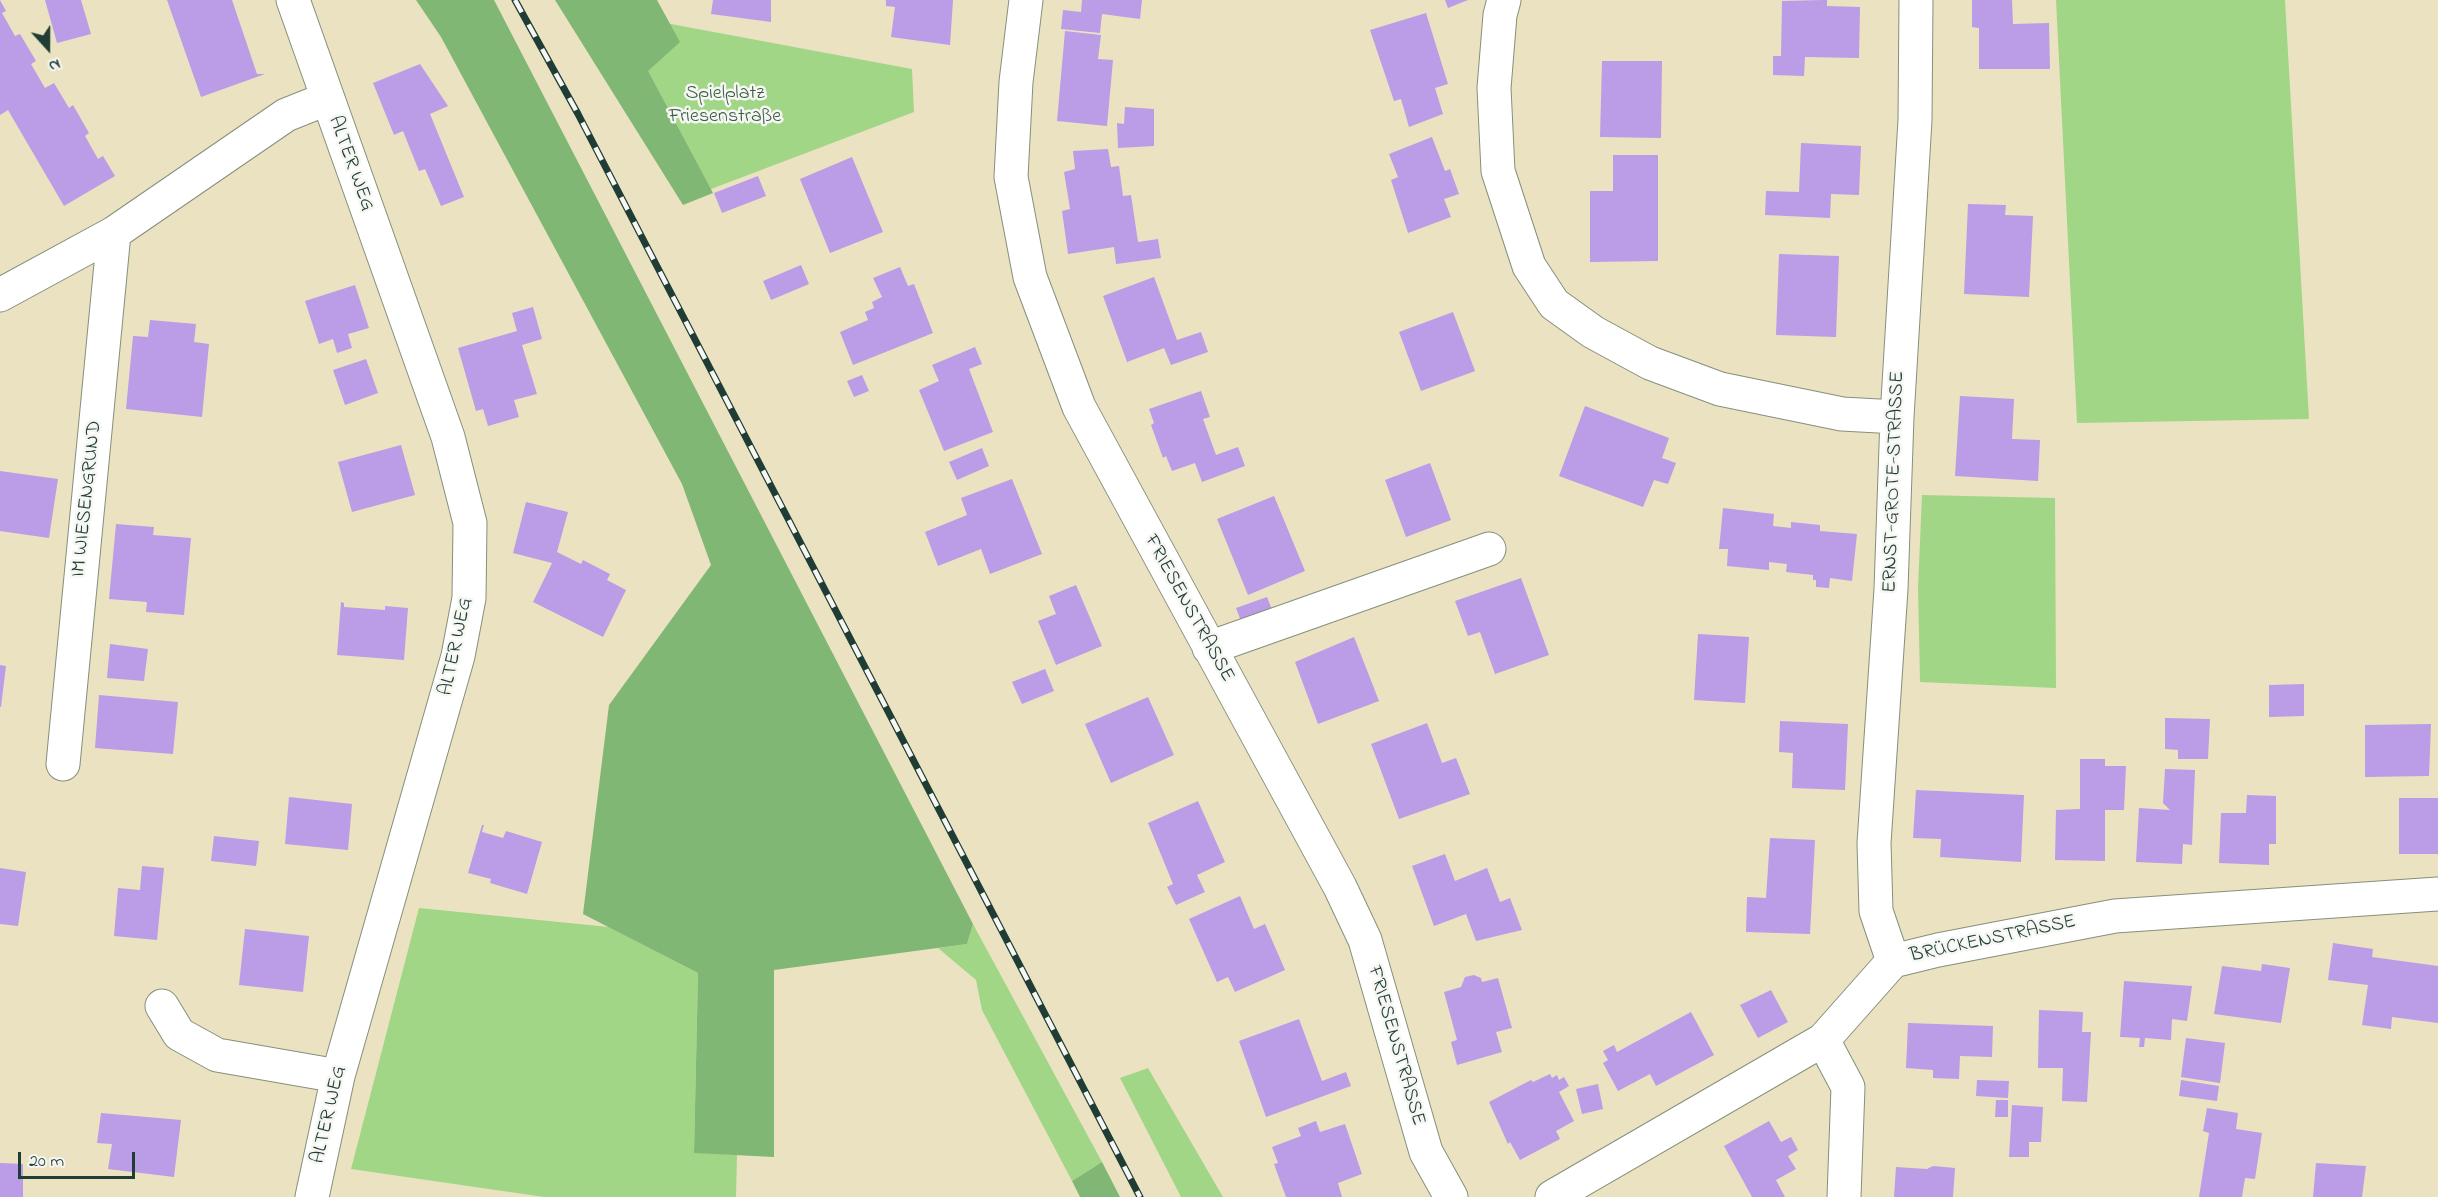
<!DOCTYPE html>
<meta charset="utf-8">
<style>
body{margin:0}
#map{position:relative;width:2438px;height:1197px;overflow:hidden;background:#ebe2c2;font-family:"Indie Flower",sans-serif}
canvas{display:block}
.north{position:absolute;left:18px;top:18px;width:60px;height:60px;-webkit-text-stroke:4px #f6f6f2;paint-order:stroke;rotate:159deg;font-size:16px;font-weight:700;line-height:24px;text-align:center;color:#1f3d34}
.north::after{content:'';display:block;margin:auto;width:21px;height:27px;background:#1f3d34;clip-path:polygon(50% 0,100% 100%,50% 72%,0 100%)}
.scale{position:absolute;left:18px;top:1152px;width:117px;height:27px;box-sizing:border-box;border:3px solid #1f3d34;border-top:0;padding-left:8px;font-size:18px;line-height:21px;white-space:nowrap;color:#1f3d34;-webkit-text-stroke:4px #f6f6f2;paint-order:stroke}
</style>
<div id="map">
<canvas width="2438" height="1197"></canvas>
<div class="north">N</div>
<div class="scale">20 m</div>
</div>
<script>
const ctx = document.querySelector('canvas').getContext('2d');
ctx.lineJoin = 'round';
function fill(path, color) { ctx.fillStyle = color; ctx.fill(path, 'evenodd'); }
const shape = rows => new Path2D(rows.map(r => 'M' + r).join(''));
function strokePath(path, color, width, dash) { ctx.strokeStyle = color; ctx.lineWidth = width; ctx.lineCap = dash ? 'butt' : 'round'; ctx.setLineDash(dash || []); ctx.stroke(path); }
function label(font, color, halo, rows, align = 'center') {
  ctx.font = font + ' "Indie Flower",sans-serif'; ctx.lineWidth = 5; ctx.setLineDash([]); ctx.textBaseline = 'middle'; ctx.strokeStyle = halo; ctx.fillStyle = color; for (const [text, x, y, turn = 0] of rows) {
    ctx.save(); ctx.translate(x, y); ctx.rotate((+turn || 0) * Math.PI / 180); ctx.textAlign = isNaN(turn) ? turn : align; if (halo) ctx.strokeText(text, 0, 0); ctx.fillText(text, 0, 0); ctx.restore();
  }
}
fill(shape([
 [2056,0,2285,0,2309,419,2077,423],
 [596,10,912,69,914,112,690,197],
 [1922,495,2055,498,2056,688,1920,682,1918,588],
 [419,908,609,927,698,973,694,1152,737,1155,736,1197,544,1197,351,1169],
 [973,924,1102,1162,1072,1181,982,1010,976,980,938,948,967,944],
 [1148,1068,1223,1197,1181,1197,1120,1078]
]), '#a2d687');
fill(shape([
 [416,0,494,0,973,924,967,944,774,970,774,1157,694,1153,698,973,583,914,609,705,711,565,682,484,441,37],
 [555,0,657,0,680,42,648,71,713,193,683,205],
 [1102,1162,1120,1197,1080,1197,1072,1181]
]), '#81b774');
fill(shape([
 [0,0,6,11,2,13,15,36,20,34,36,61,31,64,45,88,54,83,69,108,73,105,89,133,85,136,98,159,103,156,115,176,64,206,8,110,0,115],
 [45,0,81,0,91,34,57,43],
 [167,0,232,0,257,74,265,74,201,97],
 [713,0,771,0,771,22,711,14],
 [886,0,953,0,950,45,891,37,895,7,886,6],
 [1082,0,1142,0,1140,19,1102,14,1100,33,1061,29,1063,10,1081,12],
 [1445,0,1468,0,1448,8],
 [1823,0,1827,0,1827,6,1860,7,1859,58,1805,57,1804,76,1773,75,1773,56,1781,56,1782,1],
 [1972,0,2012,0,2013,24,2049,23,2050,69,1979,69,1979,28,1972,27],
 [1426,13,1448,84,1435,88,1443,114,1409,127,1401,99,1394,101,1370,30],
 [1065,31,1101,35,1098,59,1113,60,1107,126,1057,121],
 [1602,61,1662,61,1661,138,1600,137],
 [420,64,448,106,430,114,464,197,441,206,425,169,419,171,403,131,394,135,373,83],
 [1125,107,1154,109,1154,146,1118,148,1117,123,1124,124],
 [1432,137,1445,171,1450,169,1459,194,1444,199,1451,217,1408,233,1391,180,1398,177,1389,154],
 [1801,143,1861,146,1859,195,1831,194,1830,218,1765,215,1766,191,1799,192],
 [1108,149,1111,167,1119,166,1123,196,1131,195,1138,242,1158,239,1161,258,1116,264,1114,247,1068,254,1062,211,1070,209,1064,172,1075,169,1073,151],
 [1613,155,1658,155,1658,261,1590,262,1590,191,1613,191],
 [852,157,883,232,830,253,800,179],
 [758,176,766,196,722,213,714,193],
 [1968,204,2006,205,2005,215,2033,216,2029,297,1964,294],
 [1779,254,1839,256,1836,337,1776,335],
 [801,265,809,284,771,300,763,281],
 [900,267,908,286,914,284,933,333,853,365,840,332,868,320,865,312,874,308,872,302,882,297,873,278],
 [1154,277,1177,340,1201,332,1208,352,1171,365,1164,348,1127,362,1103,296],
 [355,285,369,328,348,334,352,348,337,353,333,339,319,344,305,301],
 [533,307,542,339,522,345,537,394,514,400,519,417,488,426,483,409,476,411,458,348,517,331,512,313],
 [1453,312,1475,371,1421,391,1399,332],
 [150,320,196,324,194,342,209,344,202,417,126,409,133,336,148,337],
 [975,347,982,364,969,369,993,432,944,451,919,390,939,381,932,365],
 [366,359,378,393,345,405,333,370],
 [862,375,869,391,854,397,847,381],
 [1201,391,1210,417,1203,419,1216,455,1238,447,1245,466,1202,482,1195,463,1172,471,1166,456,1163,458,1151,425,1154,423,1149,409],
 [1960,396,2014,399,2012,439,2040,440,2038,481,1955,476],
 [1585,406,1669,438,1662,458,1676,463,1668,484,1654,480,1643,507,1559,476],
 [401,445,415,495,352,512,338,462],
 [982,448,989,466,957,480,949,462],
 [1430,463,1451,520,1406,537,1385,480],
 [0,471,58,479,49,538,0,531],
 [1012,479,1042,554,990,574,981,549,938,566,925,532,967,515,961,498],
 [1274,496,1305,571,1248,595,1217,519],
 [526,502,568,512,557,552,581,564,583,560,610,574,607,580,626,590,603,637,533,602,552,563,513,553],
 [1723,508,1774,514,1773,526,1791,528,1791,522,1820,525,1820,531,1857,534,1852,581,1830,578,1829,588,1816,587,1816,580,1813,580,1813,575,1786,572,1787,564,1769,562,1769,570,1727,566,1728,549,1719,549],
 [116,524,154,527,153,535,191,538,184,615,146,612,147,602,109,599],
 [1521,578,1549,655,1495,674,1480,632,1468,636,1455,601],
 [1076,585,1102,646,1056,665,1038,621,1056,614,1049,596],
 [1267,597,1274,615,1243,626,1236,608],
 [341,602,344,603,344,607,385,610,385,606,408,608,404,660,337,655],
 [1698,634,1749,637,1745,703,1694,700],
 [1354,637,1379,701,1318,724,1295,662],
 [110,644,148,649,144,681,107,678],
 [0,665,6,666,1,707,0,707],
 [1045,669,1054,691,1022,704,1012,682],
 [2304,684,2304,716,2269,717,2269,685],
 [99,695,178,702,173,754,95,748],
 [1148,697,1174,755,1111,783,1085,724],
 [2165,718,2210,719,2208,759,2178,759,2178,750,2165,749],
 [1780,721,1848,724,1845,790,1792,788,1793,753,1779,752],
 [1427,723,1442,763,1456,758,1470,794,1399,819,1371,744],
 [2431,724,2429,776,2365,777,2365,725],
 [2080,759,2105,759,2105,766,2126,766,2124,810,2105,810,2105,861,2055,860,2056,810,2080,809],
 [2165,769,2195,770,2192,845,2183,844,2182,864,2136,862,2139,808,2170,810,2163,803],
 [1916,790,2024,795,2021,862,1940,857,1941,839,1913,838],
 [2247,795,2276,796,2276,844,2269,844,2269,865,2219,863,2221,813,2246,813],
 [289,797,352,804,348,850,285,844],
 [2399,798,2438,798,2438,854,2399,854],
 [1198,801,1225,862,1197,875,1205,892,1176,905,1167,887,1173,884,1148,823],
 [482,825,484,825,482,832,503,838,506,831,542,842,527,894,490,883,491,879,468,873],
 [214,836,259,841,256,866,211,861],
 [1770,838,1815,840,1810,934,1746,932,1747,897,1766,898],
 [1445,854,1455,881,1487,868,1500,902,1510,898,1522,930,1476,941,1466,914,1434,926,1412,866],
 [142,866,164,868,157,940,114,936,118,888,140,890],
 [0,868,26,872,18,926,0,924],
 [1240,896,1254,929,1265,924,1285,970,1235,992,1228,977,1217,982,1189,919],
 [245,929,309,936,303,992,239,985],
 [2333,943,2373,949,2372,957,2438,966,2438,1023,2392,1017,2391,1029,2362,1025,2368,985,2328,980],
 [2262,964,2290,968,2281,1023,2214,1014,2222,966,2261,971],
 [1474,975,1481,978,1482,982,1498,978,1512,1028,1496,1032,1502,1052,1457,1065,1451,1042,1457,1040,1444,992,1461,987,1465,977],
 [2124,981,2192,986,2187,1021,2172,1019,2171,1040,2145,1038,2144,1047,2139,1047,2140,1038,2120,1037],
 [1771,990,1788,1022,1758,1038,1740,1005],
 [2039,1010,2083,1012,2082,1032,2091,1032,2087,1102,2062,1101,2063,1068,2038,1068],
 [1691,1012,1714,1055,1656,1086,1650,1074,1618,1091,1603,1063,1608,1060,1603,1051,1614,1045,1617,1052],
 [1299,1019,1322,1081,1346,1072,1351,1086,1266,1117,1239,1041],
 [1908,1023,1993,1026,1992,1057,1960,1056,1959,1079,1933,1078,1933,1070,1906,1068],
 [2186,1038,2225,1043,2220,1083,2181,1077],
 [1550,1074,1552,1078,1557,1075,1559,1080,1564,1077,1569,1086,1559,1092,1574,1121,1556,1131,1560,1139,1520,1160,1510,1142,1508,1144,1489,1102,1531,1080,1533,1082],
 [1977,1080,2009,1081,2008,1098,1976,1096],
 [2181,1080,2219,1086,2217,1101,2179,1096],
 [1598,1084,1603,1109,1582,1114,1576,1089],
 [1996,1100,2008,1100,2008,1117,1995,1117],
 [2012,1105,2043,1107,2041,1142,2029,1142,2029,1157,2009,1157],
 [2207,1108,2238,1113,2236,1129,2262,1133,2255,1179,2245,1178,2242,1197,2199,1197,2209,1133,2203,1131],
 [101,1113,181,1120,174,1177,108,1169,112,1144,97,1143],
 [1316,1121,1320,1132,1345,1124,1362,1174,1338,1183,1342,1197,1286,1197,1274,1164,1278,1163,1272,1147,1301,1136,1298,1128],
 [1769,1121,1781,1142,1791,1137,1798,1150,1788,1156,1796,1169,1776,1180,1785,1197,1752,1197,1724,1146],
 [0,1163,23,1164,23,1197,0,1197],
 [2316,1163,2366,1166,2362,1197,2313,1197],
 [1933,1166,1955,1168,1953,1197,1894,1197,1896,1167,1927,1169]
]), '#bb9ce6');
const minor = shape([
 [293,0,448,437,470,523,469,598,458,656,338,1076,312,1197],
 [1026,0,1016,82,1011,177,1030,277,1079,407,1340,887,1365,940,1426,1152,1451,1197],
 [1504,0,1500,15,1494,88,1498,171,1529,266,1554,304,1593,332,1650,363,1720,389,1842,414,1897,417],
 [0,295,114,233,286,115,326,99],
 [1209,648,1489,549],
 [63,764,114,233],
 [1893,961,1876,911,1874,843,1891,589,1897,417,1915,120,1916,0],
 [162,1006,179,1034,217,1055,338,1076],
 [1823,1040,1848,1087,1844,1197],
 [1552,1197,1823,1040,1893,961,1938,950,2115,916,2438,894]
]);
strokePath(minor, '#85907b', 35);
strokePath(minor, '#fff', 33);
const rail = shape([
 [515,0,578,114,1140,1197]
]);
strokePath(rail, '#1f3d34', 7);
strokePath(rail, '#f6f6f2', 4.5, [14]);
label('20px', '#395c45', '#f6f6f2', [
 ["Spielplatz",725,95],
 ["Friesenstraße",725,118]
]);
label('20px', '#1f3d34', '#f6f6f2', [
 ["ALTER WEG",350,164,70],
 ["ERNST-GROTE-STRASSE",1895,482,-88],
 ["IM WIESENGRUND",88,499,-84],
 ["FRIESENSTRASSE",1188,609,61],
 ["ALTER WEG",457,647,-78],
 ["BRÜCKENSTRASSE",1993,940,-12],
 ["FRIESENSTRASSE",1395,1046,74],
 ["ALTER WEG",330,1115,-77]
]);
</script>
